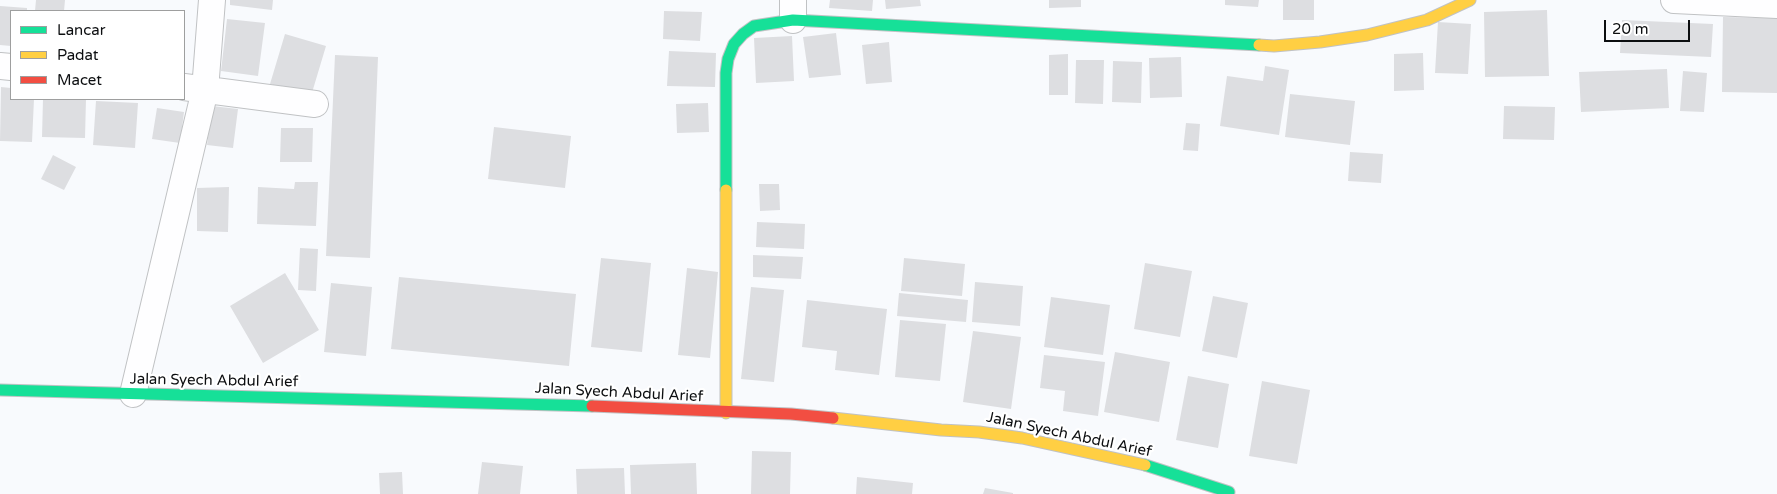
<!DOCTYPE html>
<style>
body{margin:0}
#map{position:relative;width:1777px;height:494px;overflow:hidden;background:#f8fafd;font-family:"Varela Round",sans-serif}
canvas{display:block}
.legend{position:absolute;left:10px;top:10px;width:175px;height:90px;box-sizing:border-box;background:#fff;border:1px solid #9e9f9f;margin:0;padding:6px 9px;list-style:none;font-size:15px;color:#0c0e10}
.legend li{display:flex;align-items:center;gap:10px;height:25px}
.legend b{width:25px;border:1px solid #9e9f9f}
.scale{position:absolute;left:1604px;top:20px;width:86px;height:22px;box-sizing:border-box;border:2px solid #0c0e10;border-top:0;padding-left:6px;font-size:15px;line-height:18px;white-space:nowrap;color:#0c0e10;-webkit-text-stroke:4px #fff;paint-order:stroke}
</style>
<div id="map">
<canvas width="1777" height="494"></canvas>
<ul class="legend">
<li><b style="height:6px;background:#16e098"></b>Lancar</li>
<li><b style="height:6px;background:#ffcf43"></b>Padat</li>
<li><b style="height:6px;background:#f24e42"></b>Macet</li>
</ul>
<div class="scale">20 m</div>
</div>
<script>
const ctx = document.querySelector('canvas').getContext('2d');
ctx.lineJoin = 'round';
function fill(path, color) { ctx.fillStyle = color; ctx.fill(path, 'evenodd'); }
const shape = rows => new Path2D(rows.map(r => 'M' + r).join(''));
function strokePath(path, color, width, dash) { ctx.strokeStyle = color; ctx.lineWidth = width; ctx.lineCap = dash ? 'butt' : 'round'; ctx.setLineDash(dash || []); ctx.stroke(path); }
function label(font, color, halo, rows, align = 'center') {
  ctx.font = font + ' "Varela Round",sans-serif'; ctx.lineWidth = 4.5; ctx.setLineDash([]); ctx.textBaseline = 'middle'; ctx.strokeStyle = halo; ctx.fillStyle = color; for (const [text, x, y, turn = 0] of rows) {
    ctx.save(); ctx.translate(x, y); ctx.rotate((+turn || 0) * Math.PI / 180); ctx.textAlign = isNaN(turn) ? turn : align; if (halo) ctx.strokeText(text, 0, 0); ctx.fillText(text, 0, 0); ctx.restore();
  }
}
fill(shape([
 [36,0,65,0,64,11,35,11],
 [230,0,273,0,272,10,230,5],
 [830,0,873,0,872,11,829,8],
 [885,0,920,0,921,6,886,9],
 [1049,0,1081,0,1081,7,1049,8],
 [1225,0,1259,0,1258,7,1225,5],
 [1283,0,1314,0,1314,20,1283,20],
 [0,6,27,8,27,11,11,11,11,46,0,45],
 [1547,10,1549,76,1485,77,1484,12],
 [664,11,702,12,700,41,663,39],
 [1723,17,1777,18,1777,93,1722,92],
 [227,19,265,23,258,76,221,71],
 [1622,20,1713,24,1711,57,1620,53],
 [1438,22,1471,24,1468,74,1435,73],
 [836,33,841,75,809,78,803,37],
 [285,34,326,46,311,96,270,84],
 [792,36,794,81,756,83,754,38],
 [889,42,892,82,866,84,862,45],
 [669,51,716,53,715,87,667,86],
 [1423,53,1424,90,1394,91,1394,54],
 [1068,54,1068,95,1049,95,1049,55],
 [335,55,378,57,370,258,326,256],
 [1181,57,1182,97,1150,98,1149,58],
 [1076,60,1104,60,1103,104,1075,103],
 [1113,61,1142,62,1141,103,1112,102],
 [1265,66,1289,70,1279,135,1220,126,1227,76,1263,81],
 [1667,69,1669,108,1581,112,1579,72],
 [1683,71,1707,73,1704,112,1680,111],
 [1,87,11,88,11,99,34,99,32,142,0,141],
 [1290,94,1355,101,1350,145,1285,137],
 [43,99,86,99,85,138,42,137],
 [96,101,138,103,135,148,93,145],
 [708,103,709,132,677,133,676,104],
 [212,106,238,109,233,148,207,145],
 [1504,106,1555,107,1554,140,1503,139],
 [157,108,184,112,180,143,152,139],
 [1186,123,1200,124,1198,151,1183,150],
 [494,127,571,136,565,188,488,179],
 [281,128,313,128,312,162,280,162],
 [1350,152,1383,154,1381,183,1348,181],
 [53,155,76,167,64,190,41,179],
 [295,182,318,182,316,226,257,224,258,187,294,189],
 [759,184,779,184,780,210,760,211],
 [229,187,228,232,197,231,197,188],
 [757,222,805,224,804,249,756,247],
 [300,248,318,249,316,291,298,290],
 [753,255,803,257,801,279,753,277],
 [601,258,651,263,642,352,591,347],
 [904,258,965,264,962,296,901,291],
 [1145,263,1192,271,1180,337,1134,329],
 [687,268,718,272,710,358,678,355],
 [285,273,319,330,263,363,230,306],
 [399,277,576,294,569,366,391,349],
 [975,282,1023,286,1020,326,972,322],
 [331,283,372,287,366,356,324,352],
 [751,287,784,290,774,382,741,379],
 [899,293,968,300,966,322,897,316],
 [1213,296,1248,303,1237,358,1202,351],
 [1051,297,1110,305,1103,355,1044,347],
 [807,300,887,309,879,375,835,370,837,351,802,347],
 [900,320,946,324,940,381,895,377],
 [973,331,1021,337,1011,409,963,402],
 [1115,352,1170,362,1159,422,1104,412],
 [1044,355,1105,362,1098,416,1063,411,1065,391,1040,388],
 [1188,376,1229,384,1218,448,1176,440],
 [1262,381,1310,390,1297,464,1249,456],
 [752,451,791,452,790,494,751,494],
 [482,462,523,466,520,494,478,494],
 [696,463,697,494,631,494,630,465],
 [624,468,625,494,577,494,576,469],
 [402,472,403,494,380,494,379,473],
 [857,477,913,483,912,494,856,494],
 [985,488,1013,493,1013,494,983,494]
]), '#dddee1');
const street = shape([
 [793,0,793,20],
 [1674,0,1777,5],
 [0,66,11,67],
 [184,87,315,104],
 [133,394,205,90,212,0]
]);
const fast = shape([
 [726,190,726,73,728,59,734,44,743,34,754,26,793,20,1259,45],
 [0,390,592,406],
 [1145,465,1229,492]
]);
const slow = shape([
 [1259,45,1274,46,1320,42,1367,35,1427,20,1470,0],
 [726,190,726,413],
 [833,418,941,430,979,432,1022,438,1145,465]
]);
const jam = shape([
 [592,406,791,414,833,418]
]);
strokePath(street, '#c0c2c4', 28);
strokePath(fast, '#c0c2c4', 13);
strokePath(slow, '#c0c2c4', 13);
strokePath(jam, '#c0c2c4', 13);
strokePath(street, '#fefeff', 26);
strokePath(fast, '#16e098', 11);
strokePath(slow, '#ffcf43', 11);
strokePath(jam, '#f24e42', 11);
label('15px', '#0c0e10', '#fff', [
 ["Jalan Syech Abdul Arief",214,381,1],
 ["Jalan Syech Abdul Arief",619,393,3],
 ["Jalan Syech Abdul Arief",1069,435,12]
]);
</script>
